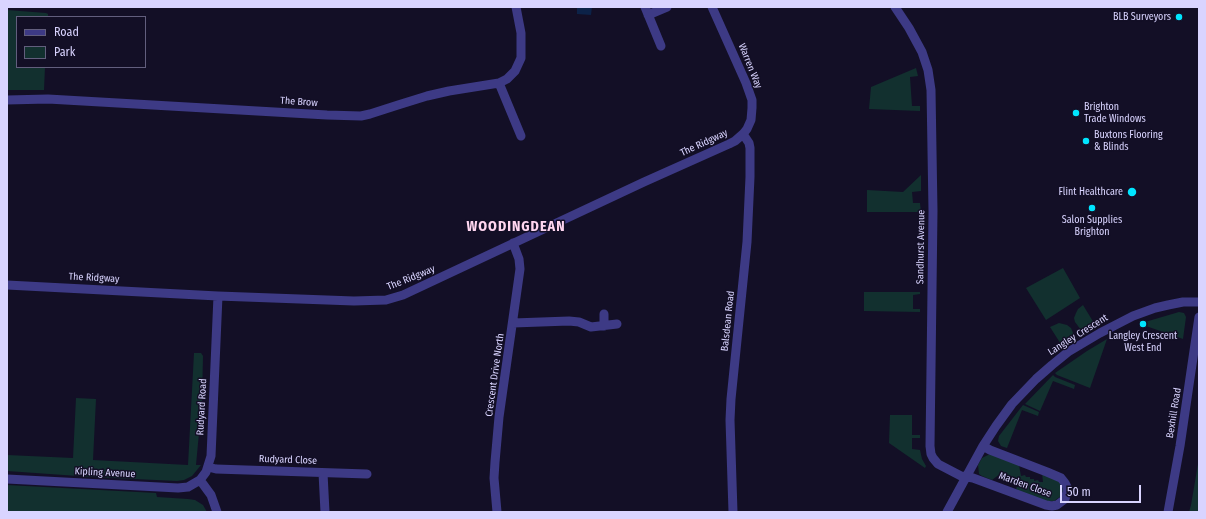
<!DOCTYPE html>
<style>
body{margin:0}
#map{position:relative;width:1206px;height:519px;overflow:hidden;background:#130f26;font-family:"Fira Sans Condensed",sans-serif}
canvas{display:block}
.frame{position:absolute;inset:0;border:8px solid #d9d4ff;pointer-events:none}
.legend{position:absolute;left:16px;top:16px;width:130px;height:52px;box-sizing:border-box;background:#130f26;border:1px solid #625e7d;margin:0;padding:5px 7px;list-style:none;font-size:12px;color:#d9d4ff}
.legend li{display:flex;align-items:center;gap:8px;height:20px}
.legend b{width:20px;border:1px solid #625e7d}
.scale{position:absolute;left:1060px;top:485px;width:81px;height:18px;box-sizing:border-box;border:2px solid #d9d4ff;border-top:0;padding-left:5px;font-size:12px;line-height:14px;white-space:nowrap;color:#d9d4ff;-webkit-text-stroke:3px #130f26;paint-order:stroke}
</style>
<div id="map">
<canvas width="1206" height="519"></canvas>
<div class="frame"></div>
<ul class="legend">
<li><b style="height:5px;background:#3d3a85"></b>Road</li>
<li><b style="height:11px;background:#12302f"></b>Park</li>
</ul>
<div class="scale">50 m</div>
</div>
<script>
const ctx = document.querySelector('canvas').getContext('2d');
ctx.lineJoin = 'round';
function fill(path, color) { ctx.fillStyle = color; ctx.fill(path, 'evenodd'); }
const shape = rows => new Path2D(rows.map(r => 'M' + r).join(''));
function strokePath(path, color, width, dash) { ctx.strokeStyle = color; ctx.lineWidth = width; ctx.lineCap = dash ? 'butt' : 'round'; ctx.setLineDash(dash || []); ctx.stroke(path); }
function label(font, color, halo, rows, align = 'center') {
  ctx.font = font + ' "Fira Sans Condensed",sans-serif'; ctx.lineWidth = 3; ctx.setLineDash([]); ctx.textBaseline = 'middle'; ctx.strokeStyle = halo; ctx.fillStyle = color; for (const [text, x, y, turn = 0] of rows) {
    ctx.save(); ctx.translate(x, y); ctx.rotate((+turn || 0) * Math.PI / 180); ctx.textAlign = isNaN(turn) ? turn : align; if (halo) ctx.strokeText(text, 0, 0); ctx.fillText(text, 0, 0); ctx.restore();
  }
}
fill(shape([
 [7,10,46,13,48,14,48,17,17,17,17,67,45,67,44,90,7,90],
 [916,68,918,76,910,77,912,106,920,106,920,111,869,109,871,87],
 [921,175,921,191,912,192,913,203,920,203,921,212,867,212,867,190,903,192],
 [1063,268,1080,298,1046,320,1026,288],
 [864,292,920,292,920,294,913,295,913,309,920,309,920,312,864,311],
 [1083,305,1097,328,1091,331,1085,332,1081,330,1075,322,1074,318,1076,313,1078,309],
 [1179,312,1184,313,1186,317,1183,339,1146,326,1145,322],
 [1059,323,1067,325,1071,328,1073,333,1074,339,1072,343,1064,349,1050,327],
 [1107,339,1090,388,1057,375,1055,373,1087,351],
 [194,353,201,353,203,356,202,401,196,465,201,465,192,476,184,480,177,481,92,477,7,471,7,455,73,458,76,398,96,399,93,460,188,465],
 [1053,375,1055,377,1075,385,1074,389,1053,381,1040,411,1025,404],
 [1023,405,1039,412,1038,416,1022,410,1007,448,1001,446,998,441,999,436],
 [890,415,912,415,912,435,920,435,920,438,912,438,912,449,920,450,922,459,926,466,925,468,889,443],
 [990,454,1019,465,1021,476,1025,475,1026,477,1030,477,1030,479,1034,479,1034,481,1038,480,1039,482,1043,482,1042,473,1059,480,1063,487,1063,492,1061,496,1054,501,1046,501,1018,491,1016,488,1021,484,1018,481,1016,482,1013,479,1012,481,1009,477,1007,479,1005,476,1003,477,1000,474,992,480,982,476,979,474,978,465,982,458],
 [1199,458,1199,512,1189,512,1191,505],
 [7,485,156,493,157,497,188,499,195,500,203,505,207,512,7,512]
]), '#12302f');
fill(shape([
 [577,7,592,7,591,15,577,14]
]), '#0c2248');
strokePath(shape([
 [645,7,661,46],
 [895,7,909,28,922,52,928,70,931,90,933,211,930,446,931,454,933,458,938,464,961,476,973,478,1046,505,1052,506,1057,505,1065,499,1067,492,1067,487,1065,483,1061,478,1047,472,990,450,983,446],
 [648,15,667,7],
 [499,83,521,136],
 [7,100,48,99,327,115,361,116,370,114,398,105,427,96,449,91,499,83,507,79,515,71,521,58,521,33,516,7],
 [7,285,218,296,354,301,386,300,403,295,644,182,729,144,735,141,743,134,747,129,751,120,752,108,752,100,746,83,712,7],
 [604,314,604,326],
 [513,323,569,321,579,322,591,327,617,324],
 [208,467,216,469,367,474],
 [323,473,325,512],
 [7,479,178,488,188,487,200,480,206,472,211,456,218,296],
 [200,480,211,495,217,512],
 [497,512,494,478,495,462,499,417,520,269,519,259,513,243],
 [733,512,730,420,731,399,747,242,750,177,750,148,749,143,743,134],
 [947,512,983,446,996,426,1012,404,1036,379,1052,365,1068,352,1100,333,1133,316,1155,308,1168,305,1183,302,1199,302],
 [1168,512,1180,446,1199,317]
]), '#3d3a85', 9);
for (const [x, y, r, color] of [
 [1179,17,4,"#00e5ff"],
 [1076,113,4,"#00e5ff"],
 [1086,141,4,"#00e5ff"],
 [1132,192,5,"#00e5ff"],
 [1092,208,4,"#00e5ff"],
 [1143,324,4,"#00e5ff"]
]) { const dot = new Path2D(); dot.arc(x, y, r, 0, 2 * Math.PI); ctx.fillStyle = color; ctx.fill(dot); strokePath(dot, '#130f26', 1.5); }
label('10px', '#d9d4ff', '#130f26', [
 ["BLB Surveyors",1171,17],
 ["Brighton",1084,107,"left"],
 ["Trade Windows",1084,119,"left"],
 ["Buxtons Flooring",1094,135,"left"],
 ["& Blinds",1094,147,"left"],
 ["Flint Healthcare",1123,192],
 ["Salon Supplies",1092,220,"center"],
 ["Brighton",1092,232,"center"],
 ["Langley Crescent",1143,336,"center"],
 ["West End",1143,348,"center"]
], 'right');
label('10px', '#d9d4ff', '#130f26', [
 ["Warren Way",750,66,68],
 ["The Brow",299,102,4],
 ["The Ridgway",704,143,-25],
 ["Sandhurst Avenue",921,247,-89],
 ["The Ridgway",94,278,3],
 ["The Ridgway",411,278,-22],
 ["Balsdean Road",728,321,-84],
 ["Langley Crescent",1078,335,-32],
 ["Crescent Drive North",495,375,-82],
 ["Rudyard Road",202,407,-87],
 ["Bexhill Road",1174,413,-81],
 ["Rudyard Close",288,460,2],
 ["Kipling Avenue",105,473,3],
 ["Marden Close",1025,485,20]
]);
ctx.letterSpacing = '1px';
label('bold 14px', '#ffd6f0', '#130f26', [
 ["WOODINGDEAN",516,227]
]);
ctx.letterSpacing = '0px';
</script>
